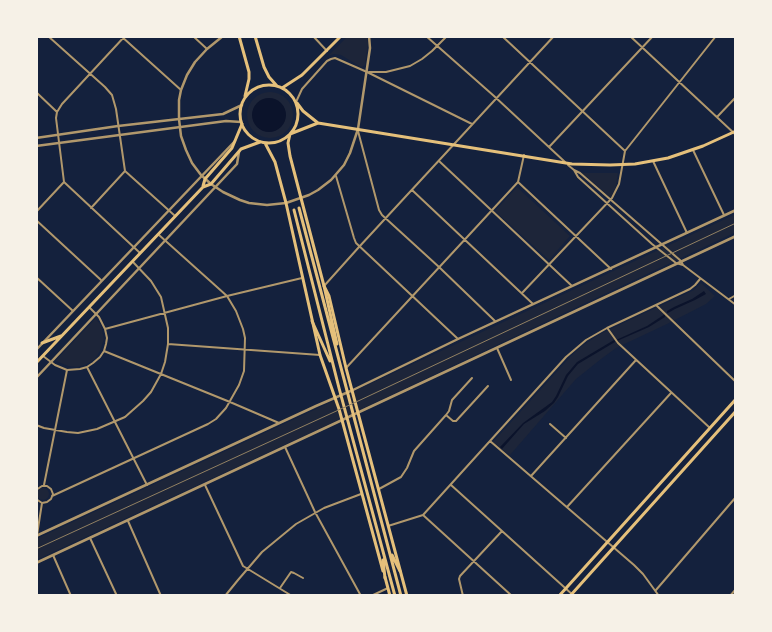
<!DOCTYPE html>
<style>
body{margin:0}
#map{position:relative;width:772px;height:632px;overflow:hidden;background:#14213d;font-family:Quicksand,sans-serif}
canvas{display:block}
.frame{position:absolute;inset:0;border:38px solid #f6f1e7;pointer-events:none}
</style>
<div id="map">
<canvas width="772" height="632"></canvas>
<div class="frame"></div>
</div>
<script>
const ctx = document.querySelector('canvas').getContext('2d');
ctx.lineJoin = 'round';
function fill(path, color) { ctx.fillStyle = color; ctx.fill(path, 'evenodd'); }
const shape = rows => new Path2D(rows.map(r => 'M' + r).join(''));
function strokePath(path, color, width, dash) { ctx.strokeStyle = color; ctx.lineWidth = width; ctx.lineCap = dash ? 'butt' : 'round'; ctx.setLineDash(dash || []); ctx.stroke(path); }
fill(shape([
 [348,36,367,36,368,44,365,65,364,66,361,67,341,55,334,54,328,56],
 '247 115a23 23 0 1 1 46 0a23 23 0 1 1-46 0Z',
 [582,173,618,173,615,191,611,198],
 [517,187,570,236,549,260,495,211],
 [736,214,736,232,336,421,36,560,36,539],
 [701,283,715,296,706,304,667,324,616,348,601,359,576,379,510,455,492,443,571,356,582,346,600,334,694,290],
 [95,319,96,319,101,325,104,339,100,351,95,359,85,365,77,367,68,366,56,361,56,360],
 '37 494a6 6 0 1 1 12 0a6 6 0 1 1-12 0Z'
]), '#1d2539');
fill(shape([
 '252 115a17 17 0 1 1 34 0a17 17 0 1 1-34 0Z',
 [704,291,706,294,695,300,675,309,668,313,667,313,667,311,674,307,692,299],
 [665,314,665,317,649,327,617,341,616,340,647,326],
 [614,340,615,341,615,342,578,364,568,376,558,397,554,403,545,411,524,424,502,449,500,447,523,423,552,402,556,396,566,375,577,362]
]), '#0b132b');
strokePath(shape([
 [48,36,105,87,112,95,116,109,125,171,174,215],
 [121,36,181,90],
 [125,36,62,104,57,112,56,118,64,182,140,253],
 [193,36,207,49],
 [313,36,327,51],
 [426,36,494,96,565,162],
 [502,36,625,151],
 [630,36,736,135],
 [369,72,386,72,410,66,422,59,432,51,447,36],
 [36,92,57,112],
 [296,102,302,89,327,61,331,59,335,58,367,72,472,124],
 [717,117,736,97],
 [358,131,379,210,382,215,439,267,495,321],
 [549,147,653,36],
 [693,150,724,215],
 [439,161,572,286],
 [653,161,687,233],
 [568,165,574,170,580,173,611,200,681,261,683,265],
 [574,170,578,177,652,244,676,263,683,265,736,305],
 [336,176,354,238,356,243,458,339],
 [518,182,611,269],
 [412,190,533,304],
 [91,208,125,171],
 [36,212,64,182],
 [36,220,101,280],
 [36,277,73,311],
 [324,286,359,247,554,36],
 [522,293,612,198,619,184,625,151,716,36],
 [729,299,736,295],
 [656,305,736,382],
 [105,329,227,296,302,278],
 [608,329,618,343,710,428],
 [168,344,320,355],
 [497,348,511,380],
 [104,351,230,402,279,423],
 [43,356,55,365,67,370,80,369,87,367,93,363,100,357,104,351,106,344,107,338,105,329,99,317,89,307],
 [87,367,147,485],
 [346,368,518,182,524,155],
 [446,415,453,421,456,421,488,386],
 [550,424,566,438],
 [36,425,44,428,67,432,78,433,97,429,125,417,143,401,151,392,161,374,165,362,168,344,168,328,161,297,151,281,133,262],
 [490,441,634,565,643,574,659,596],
 [285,447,315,512,361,596],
 [531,476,636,360],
 [44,485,67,370],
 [205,485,243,566,292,596],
 [451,485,574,596],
 [379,489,401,477,407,468,414,451,446,415,449,411,452,400,472,378],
 [36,490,42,486,47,486,51,489,53,494,51,499,47,502,42,503,36,499],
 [52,496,208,424,216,419,226,408,239,385,244,371,245,338,243,329,236,311,227,296,159,235],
 [567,507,671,393],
 [423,515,512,596],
 [128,521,161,596],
 [388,526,423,515,566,357,586,340,607,328,690,289,695,285,700,279],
 [37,535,42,503],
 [90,538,117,596],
 [53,555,71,596],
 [280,588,291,572,294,573,303,578],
 [656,590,736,497],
 [225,596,238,580,262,552,296,524,324,508,361,494],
 [371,596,388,588],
 [463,596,459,579,460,576,502,531],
 [730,596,736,589]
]), '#b1986c', 2);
strokePath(shape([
 [223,36,207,49,195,62,187,75,181,90,179,100,179,119,181,136,186,150,192,163,201,175,211,184,223,192,240,200,249,203,267,205,286,203,309,195,318,190,331,180,344,165,350,153,358,129,370,48,369,36],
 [36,138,118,126,223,114,242,105],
 [36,146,226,121,241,122],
 [36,350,235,141],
 [36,378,237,164,239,152],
 [36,536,316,406,353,390,458,339,736,210],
 [36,563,736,236]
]), '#b1986c', 2.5);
strokePath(shape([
 [239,36,249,72,249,79,245,96],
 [255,36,264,67,269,77,277,86],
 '240 114a29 29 0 1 1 58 0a29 29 0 1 1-58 0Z',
 [282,88,302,75,341,36],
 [297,103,303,111,318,123],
 [265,143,275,162,286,203,320,355,339,409,383,571],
 [385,577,390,596],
 [407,596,346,368,329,296,324,286,290,156,288,143,290,134,318,123,572,164,610,165,635,164,668,158,703,146,736,131]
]), '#e5c07b', 3);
strokePath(shape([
 [203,186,205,179,232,148,242,124],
 [299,208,401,596],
 [294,210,339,388,395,596],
 [324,286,337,344],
 [312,321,330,361],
 [42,343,61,336],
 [36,363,203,187,211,184,241,149,260,142],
 [392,555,400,571],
 [383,560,385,578],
 [559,596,736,399],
 [570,596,736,411]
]), '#e5c07b', 3);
strokePath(shape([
 [36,549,356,402,736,223]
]), '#918062', 1);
</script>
